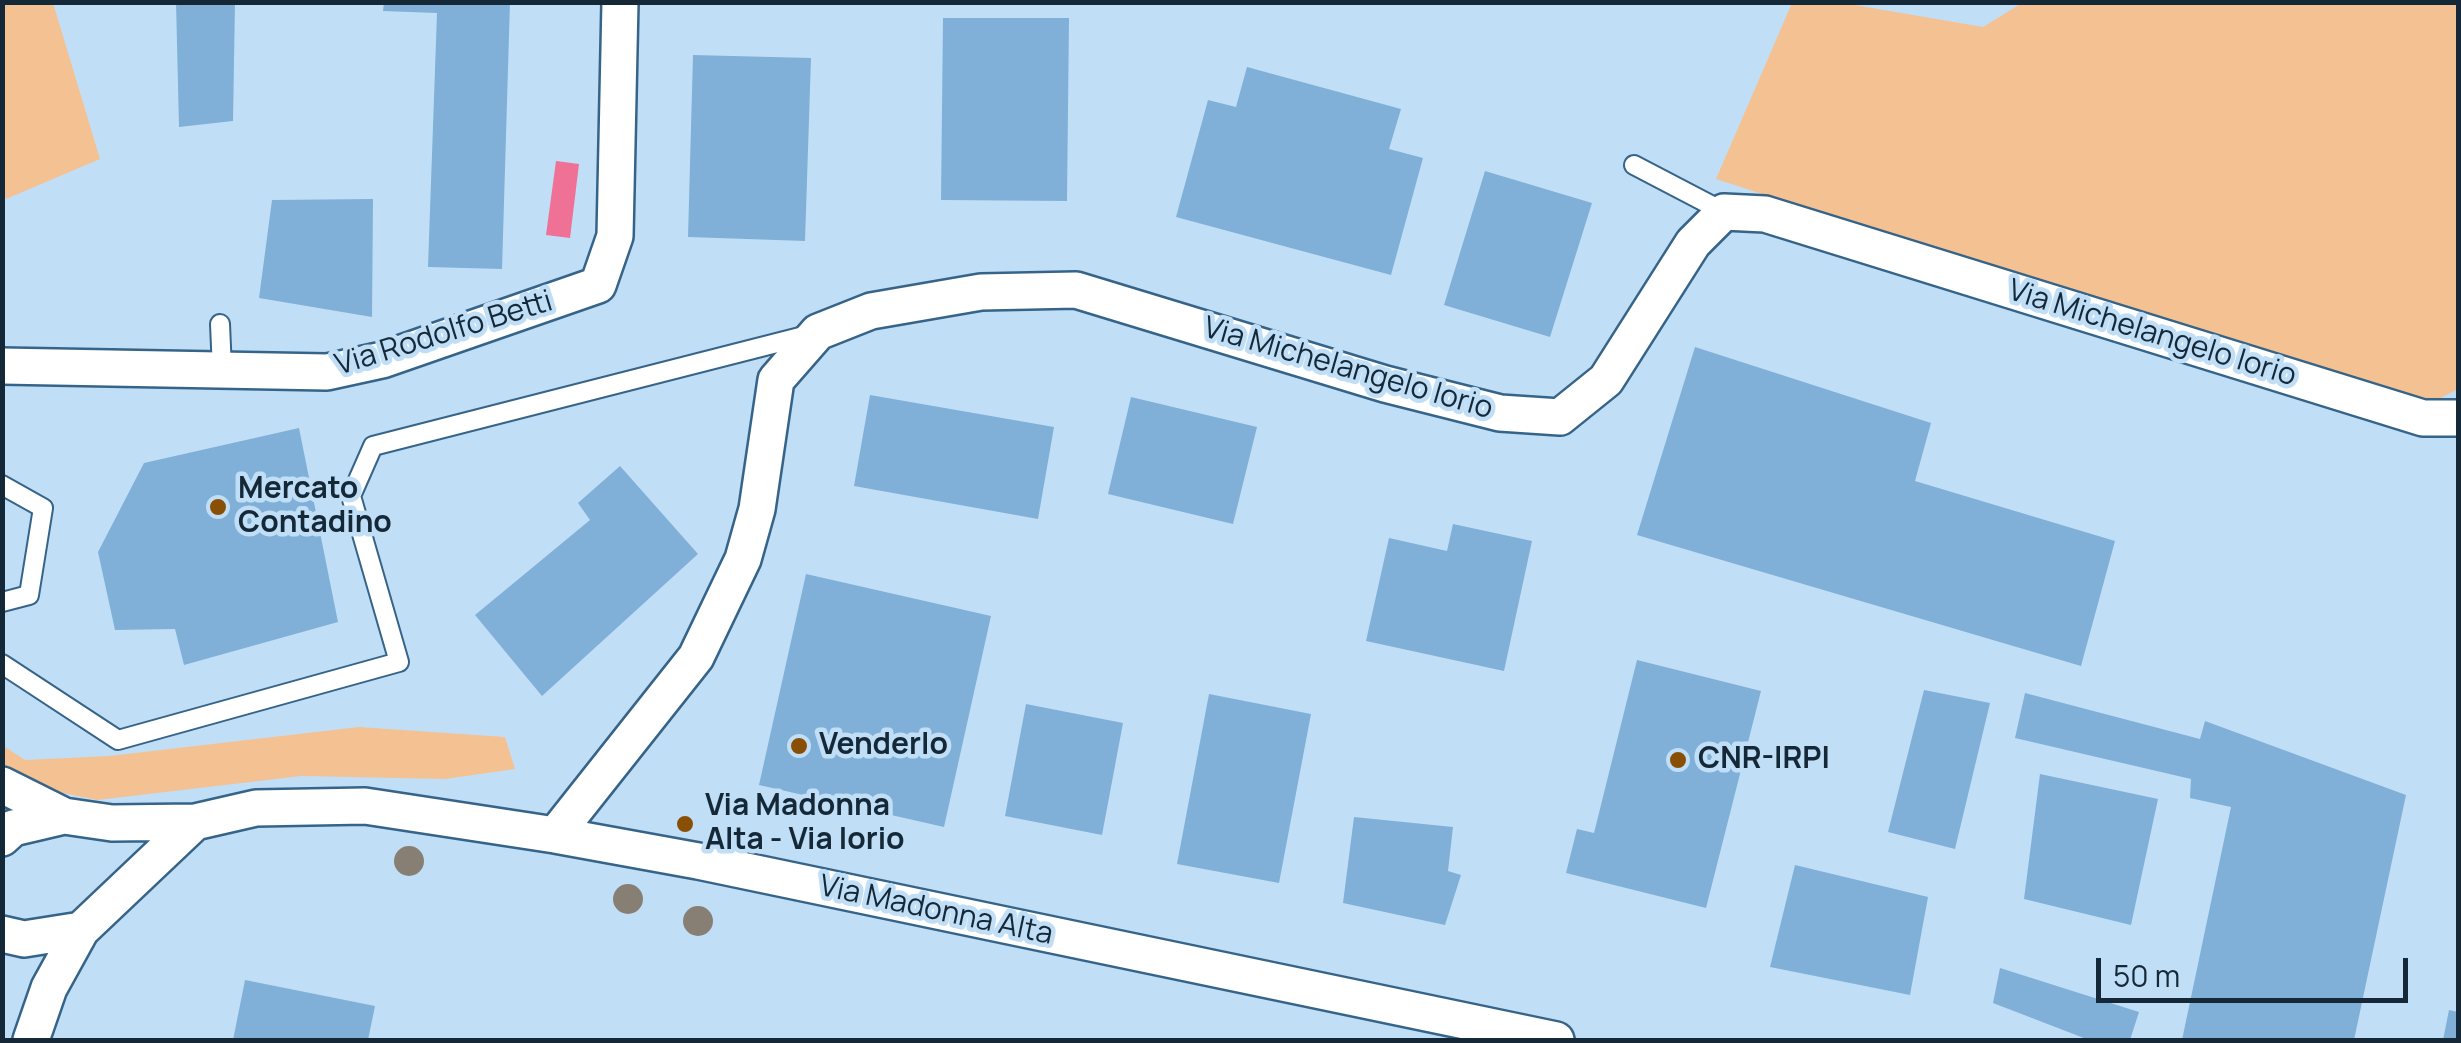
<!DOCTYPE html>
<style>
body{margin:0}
#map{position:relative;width:2461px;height:1043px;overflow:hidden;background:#c1def7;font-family:Manrope,sans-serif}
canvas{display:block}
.frame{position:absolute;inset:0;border:5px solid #142837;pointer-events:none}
.scale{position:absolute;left:2096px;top:958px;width:312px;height:45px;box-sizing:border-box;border:5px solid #142837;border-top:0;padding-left:12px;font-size:30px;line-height:35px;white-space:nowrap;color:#142837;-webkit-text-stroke:8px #c1def7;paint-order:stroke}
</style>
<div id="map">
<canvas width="2461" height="1043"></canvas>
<div class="frame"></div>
<div class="scale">50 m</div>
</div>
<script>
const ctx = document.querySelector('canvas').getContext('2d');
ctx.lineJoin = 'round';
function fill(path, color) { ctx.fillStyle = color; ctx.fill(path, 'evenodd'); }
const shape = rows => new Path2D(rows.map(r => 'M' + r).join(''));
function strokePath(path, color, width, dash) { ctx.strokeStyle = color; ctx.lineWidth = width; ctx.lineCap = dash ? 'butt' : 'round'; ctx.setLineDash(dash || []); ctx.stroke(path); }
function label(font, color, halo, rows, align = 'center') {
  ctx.font = font + ' Manrope,sans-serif'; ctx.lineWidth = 9; ctx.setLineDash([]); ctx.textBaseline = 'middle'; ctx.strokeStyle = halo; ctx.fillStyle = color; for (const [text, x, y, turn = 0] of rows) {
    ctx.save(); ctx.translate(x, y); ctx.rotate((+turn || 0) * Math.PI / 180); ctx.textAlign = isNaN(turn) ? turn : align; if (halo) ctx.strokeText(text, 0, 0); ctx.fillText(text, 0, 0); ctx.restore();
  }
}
fill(shape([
 [2,3,53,3,100,159,6,199,2,187],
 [1792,3,1843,3,1983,27,2022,3,2458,3,2458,389,2433,402,2379,394,1716,179],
 [359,727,505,737,515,769,445,779,301,776,97,800,44,789,3,767,2,745,25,760,109,756]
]), '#f4c192');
fill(shape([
 [556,161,579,164,570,238,546,235]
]), '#ef7196');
fill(shape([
 [176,2,235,2,233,121,179,127],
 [384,2,510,2,502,269,428,267,437,13,383,11],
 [943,18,1069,18,1067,201,941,200],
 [693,55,811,58,805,241,688,237],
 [1247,67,1401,109,1389,149,1423,158,1391,275,1176,217,1208,100,1236,107],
 [1485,171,1592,203,1550,337,1444,305],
 [373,199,372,317,259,298,272,200],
 [1695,347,1931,423,1915,481,2115,541,2081,666,1637,535],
 [870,395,1054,427,1038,519,854,486],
 [1131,397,1257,427,1233,524,1108,494],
 [299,428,338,622,184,665,175,629,115,630,98,552,144,463],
 [620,466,698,554,542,696,475,615,590,520,578,503],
 [1453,524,1532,541,1504,671,1366,641,1389,538,1447,551],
 [806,574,991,616,944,827,759,785],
 [1637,660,1761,691,1706,908,1566,873,1577,829,1594,833],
 [1924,690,1990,703,1955,849,1888,832],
 [2025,693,2200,739,2205,721,2406,795,2354,1040,2182,1040,2231,807,2190,798,2191,779,2015,738],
 [1209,694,1311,714,1279,883,1177,864],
 [1026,704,1123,723,1102,835,1005,816],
 [2040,774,2158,799,2131,925,2024,899],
 [1354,817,1453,827,1448,871,1461,875,1445,925,1343,903],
 [1795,865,1928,897,1910,995,1770,967],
 [2000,968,2139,1012,2130,1040,2089,1040,1993,1003],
 [245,980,375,1006,368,1040,233,1040],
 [2449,1010,2458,1012,2458,1040,2443,1040]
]), '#80b0d7');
const lane = shape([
 [1634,165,1724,212],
 [220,324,222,370],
 [2,485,43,508,29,595,2,602],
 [2,664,118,740,399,662,351,496,373,446,808,335]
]);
const street = shape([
 [2,366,327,372,382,360,598,285,615,236,620,2],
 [2,785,64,816,112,823,195,822,256,808,365,806,555,835,698,861,1556,1040],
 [555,835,696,657,743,559,757,509,776,380,818,332,871,311,981,292,1076,290,1385,384,1500,413,1560,417,1606,380,1693,243,1724,212,1765,214,2423,418,2458,418],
 [2,838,13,828,64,816],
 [2,934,24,939,81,930],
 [31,1040,49,988,81,930,195,822]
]);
strokePath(lane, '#366488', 22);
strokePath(street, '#366488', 40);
strokePath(lane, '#fff', 18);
strokePath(street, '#fff', 35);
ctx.fillStyle = '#877f73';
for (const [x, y] of [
 [409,861],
 [628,899],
 [698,921]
]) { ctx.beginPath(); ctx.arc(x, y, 15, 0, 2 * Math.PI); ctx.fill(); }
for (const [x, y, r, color] of [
 [218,507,10,"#884f05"],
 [799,746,10,"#884f05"],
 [1678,760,10,"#884f05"],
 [685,824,10,"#884f05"]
]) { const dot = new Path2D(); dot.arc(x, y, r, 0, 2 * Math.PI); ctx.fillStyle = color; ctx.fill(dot); strokePath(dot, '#c1def7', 4); }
label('30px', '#142837', '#c1def7', [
 ["Via Rodolfo Betti",444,334,-17],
 ["Via Michelangelo Iorio",2152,334,17],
 ["Via Michelangelo Iorio",1348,369,16],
 ["Via Madonna Alta",936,911,12]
]);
label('bold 30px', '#142837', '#c1def7', [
 ["Mercato",238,490],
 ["Contadino",238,524],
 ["Venderlo",819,746],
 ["CNR-IRPI",1698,760],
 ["Via Madonna",705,807],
 ["Alta - Via Iorio",705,841]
], 'left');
</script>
